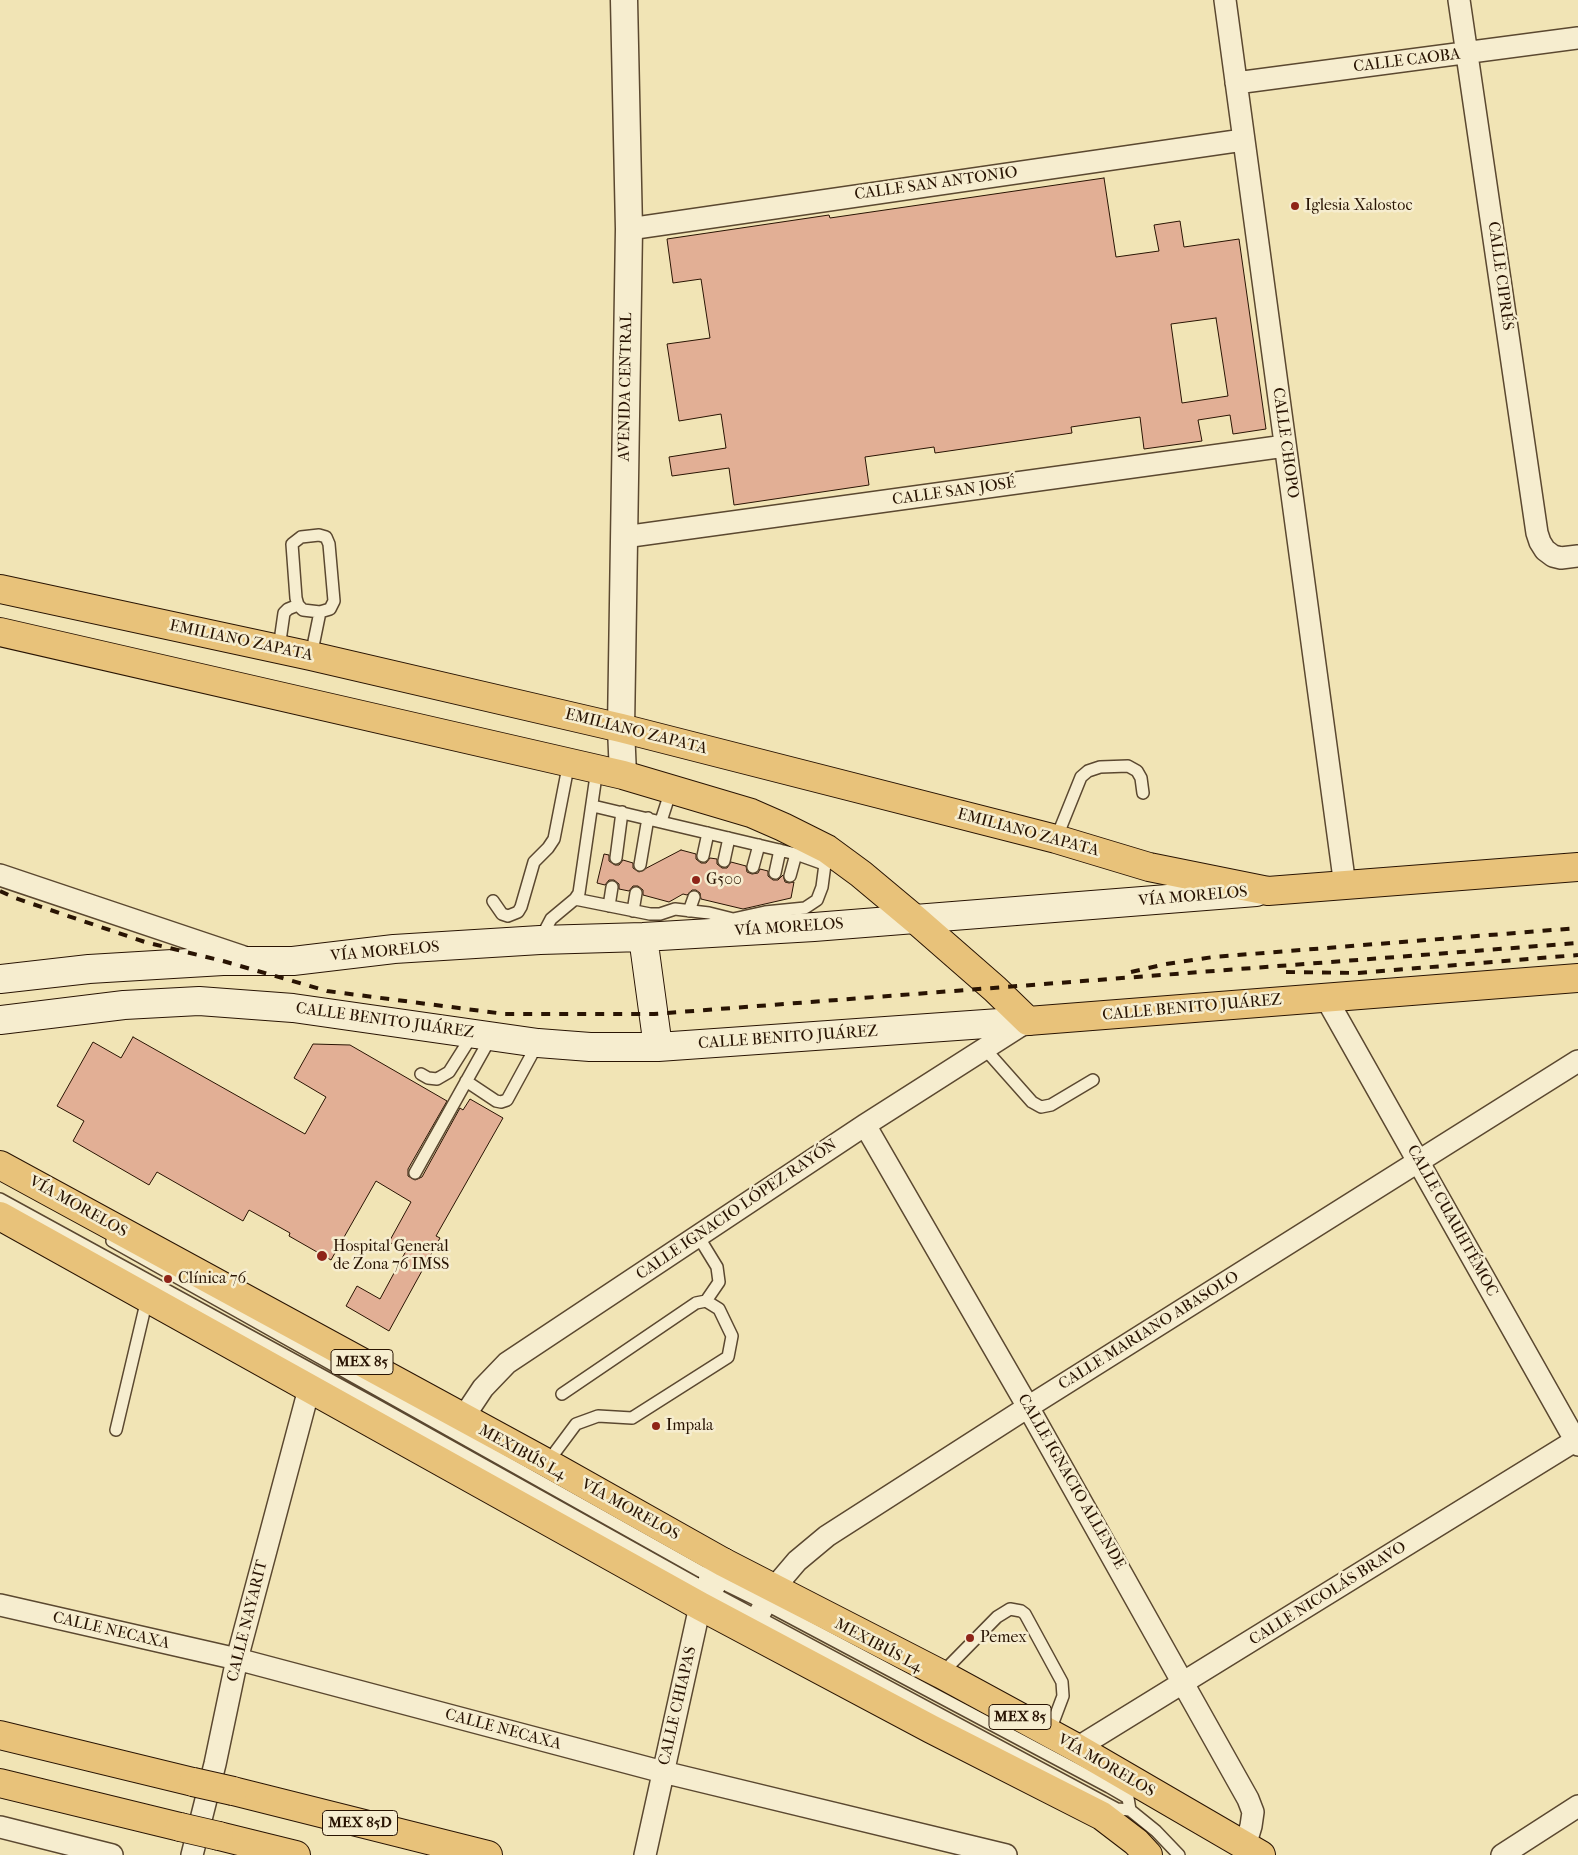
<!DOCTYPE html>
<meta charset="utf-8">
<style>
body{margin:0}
canvas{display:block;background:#f1e4b5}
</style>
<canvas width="1578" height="1855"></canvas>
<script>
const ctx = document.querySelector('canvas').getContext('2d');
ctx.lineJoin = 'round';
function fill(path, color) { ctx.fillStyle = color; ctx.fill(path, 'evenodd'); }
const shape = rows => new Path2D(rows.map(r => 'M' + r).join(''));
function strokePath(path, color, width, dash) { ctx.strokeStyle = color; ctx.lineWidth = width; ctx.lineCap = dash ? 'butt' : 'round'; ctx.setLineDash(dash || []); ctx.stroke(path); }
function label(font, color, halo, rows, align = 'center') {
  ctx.font = font + ' "IM FELL French Canon",serif'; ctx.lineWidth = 5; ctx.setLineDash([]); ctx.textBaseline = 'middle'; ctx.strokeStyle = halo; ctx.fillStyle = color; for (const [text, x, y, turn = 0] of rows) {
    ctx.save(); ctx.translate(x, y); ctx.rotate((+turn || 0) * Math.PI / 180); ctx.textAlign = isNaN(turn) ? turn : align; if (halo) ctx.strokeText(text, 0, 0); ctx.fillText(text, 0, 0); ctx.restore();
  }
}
const building = shape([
 [1104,178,1116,257,1159,251,1154,225,1180,221,1184,247,1239,239,1266,429,1233,434,1230,415,1198,420,1202,441,1144,449,1140,417,1071,427,1072,433,935,453,934,447,865,457,869,485,734,505,729,468,672,476,669,457,726,448,721,414,679,421,667,344,710,338,701,279,673,283,667,239,829,215,830,218,1104,178],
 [1216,318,1228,396,1182,403,1171,324,1216,318],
 [681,850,696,854,696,859,701,863,706,863,710,858,717,859,717,864,722,868,727,868,731,862,746,866,747,872,752,874,758,873,760,869,768,871,768,876,773,880,778,880,783,875,785,882,789,883,794,882,791,898,743,909,701,899,700,893,696,890,692,890,687,895,683,894,669,902,643,895,643,890,638,886,633,886,629,891,619,889,619,884,614,880,609,880,605,885,597,883,604,854,609,855,609,861,615,865,619,865,623,860,633,863,633,868,639,872,681,850],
 [133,1037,305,1134,326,1097,294,1078,313,1044,350,1045,447,1101,408,1169,408,1176,415,1180,422,1177,460,1108,463,1110,470,1099,503,1118,436,1236,440,1238,389,1331,346,1306,357,1286,380,1299,406,1251,389,1242,411,1202,376,1181,331,1260,289,1236,290,1233,249,1210,243,1221,157,1172,149,1185,73,1141,84,1121,57,1106,93,1042,121,1058,133,1037]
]);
fill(building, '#e2af95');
strokePath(building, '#291403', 1);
const service = shape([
 [298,605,303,610,320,612],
 [279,648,284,613,288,609,298,605,296,598,292,544,301,537,319,535,326,537,329,544,334,601,330,609,320,612,311,656],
 [593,806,796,854,824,864],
 [661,821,671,790],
 [1056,839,1081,777,1088,771,1100,767,1128,766,1137,771,1141,778,1143,793],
 [703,856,708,833],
 [616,858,622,812],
 [724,861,729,838],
 [640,865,648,818],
 [753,867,759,845],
 [775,873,780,850],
 [790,876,796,854],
 [575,899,650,914,660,914,675,909,709,913,733,919,765,912,805,908,817,900,822,887,827,849],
 [493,901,502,914,508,916,518,912,521,907,534,862,548,848,554,839,569,762],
 [609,906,612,887],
 [633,911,636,893],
 [689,911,694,897],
 [541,938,551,919,575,899,579,893,597,769],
 [985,1049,1032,1102,1041,1107,1051,1105,1093,1080],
 [421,1074,428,1078,437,1079,449,1072,473,1034],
 [466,1081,496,1101,501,1102,507,1100,538,1043],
 [415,1173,491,1037],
 [0,1199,380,1407,708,1590,1117,1809,1130,1810,1156,1831,1179,1855],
 [698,1236,717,1267,719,1282,706,1301],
 [112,1241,714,1579,765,1604,1109,1787,1128,1798,1130,1810],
 [116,1430,147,1299],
 [547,1463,576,1424,598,1416,632,1418,728,1357,732,1336,719,1309,706,1301,696,1303,562,1394],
 [941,1674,997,1617,1010,1609,1021,1611,1025,1614,1062,1682,1063,1696,1049,1733]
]);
const minor = shape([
 [1225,0,1345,886],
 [1459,0,1537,533,1540,542,1545,550,1553,556,1561,558,1578,556],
 [1236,83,1578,38],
 [629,229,1243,140],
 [624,537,1285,446],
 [0,875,244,957],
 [1326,998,1578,1445],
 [865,1125,1028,1407,1248,1799,1253,1812,1251,1826,1245,1846],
 [463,1418,483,1388,507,1363,865,1125,1028,1021],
 [0,1605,237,1659,663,1772,1006,1855],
 [749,1632,774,1588,797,1561,827,1536,1028,1407,1578,1061],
 [1077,1748,1578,1439],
 [0,1827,112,1855],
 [192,1855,215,1764,237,1659,309,1389],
 [645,1855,700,1606],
 [1502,1855,1578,1806]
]);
const tertiary = shape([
 [623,775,621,728,629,229,624,0]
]);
const secondary = shape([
 [643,937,658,1047],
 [0,979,89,969,223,961,293,961,394,949,540,940,643,937,814,927,1256,892],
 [0,1020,124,1005,199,1001,293,1008,538,1043,590,1047,658,1047,1028,1021],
 [700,1606,723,1562]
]);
const primary = shape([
 [0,589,311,656,621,728,1056,839,1149,867,1268,891,1578,867],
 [0,632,623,775,751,813,783,827,827,849,861,874,916,920,995,989,1028,1021,1578,978],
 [0,1165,547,1463,723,1562,941,1674,1077,1748,1261,1855],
 [0,1216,700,1606,931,1729,1102,1816,1136,1842,1148,1855]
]);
const motorway = shape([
 [0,1735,193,1782],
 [0,1783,180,1827],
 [233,1791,488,1855],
 [219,1836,296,1855]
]);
strokePath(service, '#5b4830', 14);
strokePath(minor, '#5b4830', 24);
strokePath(tertiary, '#5b4830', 29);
strokePath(secondary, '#291403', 30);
strokePath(primary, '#291403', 30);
strokePath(motorway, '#291403', 30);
strokePath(service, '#f6edcf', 11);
strokePath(minor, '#f6edcf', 21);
strokePath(tertiary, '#f6edcf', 26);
strokePath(secondary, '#f6edcf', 28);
strokePath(primary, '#e8c27a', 28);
strokePath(motorway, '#e8c27a', 28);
strokePath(shape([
 [0,891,15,898,145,942,223,961,327,991,505,1014,654,1014,1578,943],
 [1131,972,1166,964,1213,957,1578,928],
 [1286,972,1358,973,1578,955]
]), '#291403', 4, [9, 9]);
const motorwayBridge = shape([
 [193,1782,233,1791],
 [180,1827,219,1836]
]);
strokePath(motorwayBridge, '#291403', 30, []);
strokePath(motorwayBridge, '#e8c27a', 28);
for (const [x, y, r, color] of [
 [1295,206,5,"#8f2418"],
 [696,880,5,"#8f2418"],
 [322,1256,6,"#8f2418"],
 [168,1279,5,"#8f2418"],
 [656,1426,5,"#8f2418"],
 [970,1638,5,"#8f2418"]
]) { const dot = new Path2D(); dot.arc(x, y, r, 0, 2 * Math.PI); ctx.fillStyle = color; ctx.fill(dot); strokePath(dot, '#f6edcf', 2); }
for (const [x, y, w] of [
 [362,1362,62],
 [1020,1717,62],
 [360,1823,75]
]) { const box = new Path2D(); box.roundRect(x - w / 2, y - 12.5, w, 25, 4); ctx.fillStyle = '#f6edcf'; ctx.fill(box); strokePath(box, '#291403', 1); }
label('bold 15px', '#291403', null, [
 ["MEX 85",362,1362],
 ["MEX 85",1020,1717],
 ["MEX 85D",360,1823]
]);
label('16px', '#291403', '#f6edcf', [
 ["CALLE CAOBA",1407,61,-7],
 ["CALLE SAN ANTONIO",936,184,-8],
 ["CALLE CIPRÉS",1500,276,82],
 ["AVENIDA CENTRAL",626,387,-89],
 ["CALLE CHOPO",1285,443,82],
 ["CALLE SAN JOSÉ",954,492,-8],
 ["EMILIANO ZAPATA",241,641,12],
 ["EMILIANO ZAPATA",636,732,14],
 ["EMILIANO ZAPATA",1028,833,15],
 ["VÍA MORELOS",1193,897,-5],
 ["VÍA MORELOS",789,928,-4],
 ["VÍA MORELOS",385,952,-5],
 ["CALLE BENITO JUÁREZ",1192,1008,-5],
 ["CALLE BENITO JUÁREZ",385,1021,8],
 ["CALLE BENITO JUÁREZ",788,1038,-4],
 ["VÍA MORELOS",78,1207,29],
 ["CALLE IGNACIO LÓPEZ RAYÓN",737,1210,-34],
 ["CALLE CUAUHTÉMOC",1452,1221,61],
 ["CALLE MARIANO ABASOLO",1149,1331,-32],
 ["MEXIBÚS L4",522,1453,29],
 ["CALLE IGNACIO ALLENDE",1071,1482,60],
 ["VÍA MORELOS",630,1510,29],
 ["CALLE NICOLÁS BRAVO",1328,1594,-32],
 ["CALLE NAYARIT",248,1621,-76],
 ["CALLE NECAXA",111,1631,13],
 ["MEXIBÚS L4",878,1646,28],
 ["CALLE CHIAPAS",678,1706,-77],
 ["CALLE NECAXA",503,1730,15],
 ["VÍA MORELOS",1106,1766,30]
]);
label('16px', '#291403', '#f6edcf', [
 ["Iglesia Xalostoc",1305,206],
 ["G500",706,880],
 ["Hospital General",333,1247],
 ["de Zona 76 IMSS",333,1265],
 ["Clínica 76",178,1279],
 ["Impala",666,1426],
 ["Pemex",980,1638]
], 'left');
</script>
